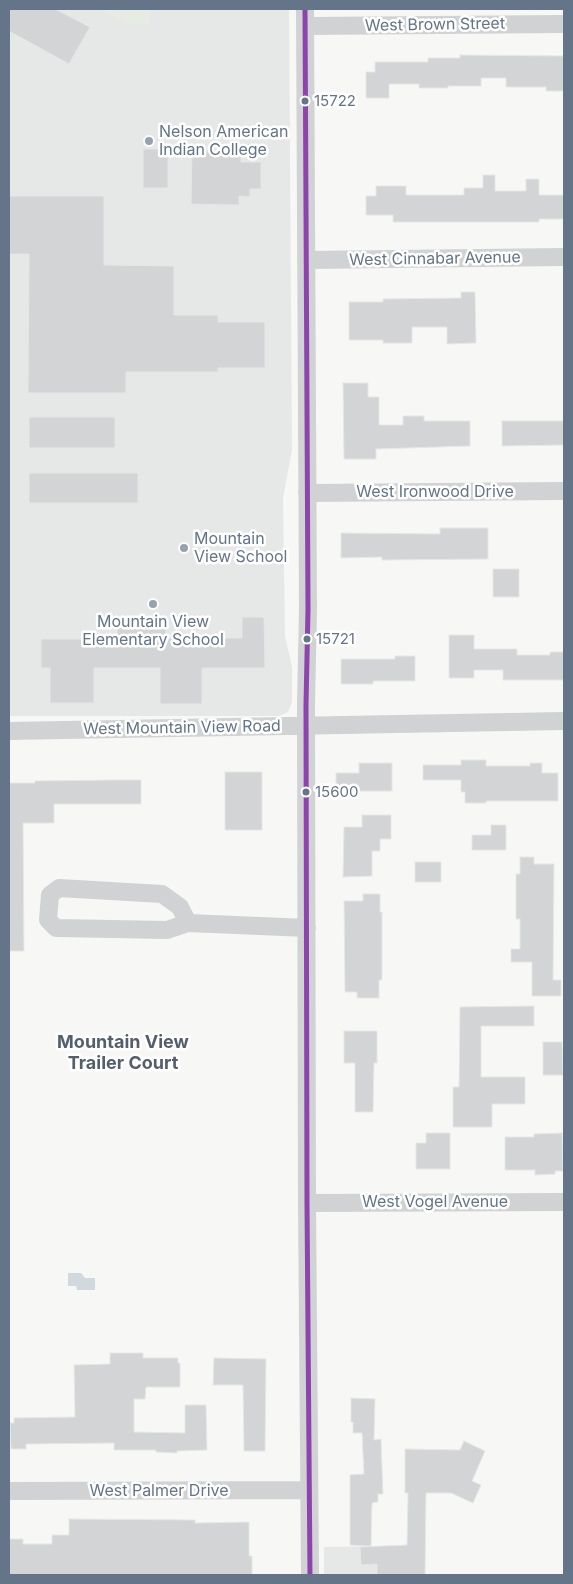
<!DOCTYPE html>
<style>
body{margin:0}
#map{position:relative;width:573px;height:1584px;overflow:hidden;background:#f7f7f6;font-family:Inter,sans-serif}
canvas{display:block}
.frame{position:absolute;inset:0;border:10px solid #647589;pointer-events:none}
</style>
<div id="map">
<canvas width="573" height="1584"></canvas>
<div class="frame"></div>
</div>
<script>
const ctx = document.querySelector('canvas').getContext('2d');
ctx.lineJoin = 'round';
function fill(path, color) { ctx.fillStyle = color; ctx.fill(path, 'evenodd'); }
const shape = rows => new Path2D(rows.map(r => 'M' + r).join(''));
function strokePath(path, color, width, dash) { ctx.strokeStyle = color; ctx.lineWidth = width; ctx.lineCap = dash ? 'butt' : 'round'; ctx.setLineDash(dash || []); ctx.stroke(path); }
function label(font, color, halo, rows, align = 'center') {
  ctx.font = font + ' Inter,sans-serif'; ctx.lineWidth = 5; ctx.setLineDash([]); ctx.textBaseline = 'middle'; ctx.strokeStyle = halo; ctx.fillStyle = color; for (const [text, x, y, turn = 0] of rows) {
    ctx.save(); ctx.translate(x, y); ctx.rotate((+turn || 0) * Math.PI / 180); ctx.textAlign = isNaN(turn) ? turn : align; if (halo) ctx.strokeText(text, 0, 0); ctx.fillText(text, 0, 0); ctx.restore();
  }
}
fill(shape([
 [9,9,102,9,131,24,148,24,149,9,289,9,292,450,283,498,285,636,292,667,292,702,288,712,279,716,9,716],
 [401,1546,401,1575,324,1575,324,1547]
]), '#e6e7e7');
fill(shape([
 [102,9,149,9,148,24,131,24]
]), '#e6ebe4');
fill(shape([
 [68,1273,81,1273,85,1278,95,1278,95,1290,77,1290,76,1286,68,1286]
]), '#d2d9de');
const building = shape([
 [9,9,55,9,90,27,69,64,9,31,9,9],
 [460,55,564,56,564,91,546,91,546,87,506,87,506,78,481,78,481,86,448,86,448,88,419,88,419,84,389,84,389,98,366,98,366,72,375,72,375,62,428,62,428,58,460,58,460,55],
 [143,149,168,149,168,188,143,188,143,149],
 [192,151,241,151,241,162,261,162,261,189,250,189,250,197,239,196,239,205,191,204,192,151],
 [483,175,495,175,495,191,526,191,526,179,539,179,539,195,564,195,564,219,539,219,539,222,393,222,393,215,366,215,366,196,376,196,376,186,406,186,406,195,464,195,464,188,483,188,483,175],
 [9,196,104,196,104,265,174,266,174,315,218,315,218,322,265,322,265,368,218,368,218,372,126,372,126,393,28,393,29,254,9,254,9,196],
 [461,292,475,292,476,343,447,344,447,327,412,327,412,343,383,343,383,340,349,340,349,302,383,302,383,299,461,298,461,292],
 [343,383,368,383,368,397,379,397,379,425,403,425,403,416,424,416,424,421,470,421,470,446,376,449,376,459,344,459,343,383],
 [29,417,115,417,115,448,29,448,29,417],
 [502,421,564,421,564,445,502,446,502,421],
 [29,473,138,473,138,503,29,503,29,473],
 [440,528,488,528,488,559,382,560,382,557,341,558,341,533,440,534,440,528],
 [493,569,519,569,519,597,493,597,493,569],
 [242,617,264,617,265,668,202,668,202,704,160,704,160,668,94,668,94,703,50,703,50,668,41,668,41,639,117,639,117,620,166,620,166,638,242,638,242,617],
 [449,635,474,635,474,649,517,649,517,655,550,655,550,652,564,652,564,680,503,680,503,670,474,670,474,678,449,678,449,635],
 [395,656,415,656,415,681,373,681,373,684,341,684,341,659,395,659,395,656],
 [461,760,486,760,486,766,530,766,530,763,542,763,542,773,558,773,558,801,486,801,486,803,465,803,465,792,461,792,461,780,423,780,423,765,461,765,461,760],
 [359,763,392,763,392,791,336,791,336,773,359,773,359,763],
 [225,772,262,772,262,830,225,830,225,772],
 [113,780,141,780,141,804,54,804,54,823,23,823,24,951,9,951,9,783,35,783,35,781,113,780],
 [362,815,391,815,391,839,380,839,380,851,372,851,372,876,343,877,344,827,362,827,362,815],
 [491,825,506,825,506,850,472,850,472,835,491,835,491,825],
 [520,857,534,857,534,864,554,864,553,980,561,980,561,996,532,996,532,962,511,962,511,949,520,949,520,919,516,919,516,874,520,874,520,857],
 [415,862,441,862,441,882,415,882,415,862],
 [363,894,380,894,380,912,382,912,382,980,379,980,379,998,357,998,357,992,345,992,344,901,363,901,363,894],
 [534,1006,534,1026,481,1026,481,1077,525,1077,525,1104,492,1104,492,1127,453,1127,453,1087,459,1087,460,1007,534,1006],
 [344,1031,377,1031,377,1063,374,1063,373,1112,355,1112,355,1063,344,1063,344,1031],
 [543,1042,562,1042,563,1075,543,1075,543,1042],
 [426,1133,450,1133,450,1169,416,1169,416,1143,426,1143,426,1133],
 [562,1133,563,1171,555,1171,555,1174,535,1175,535,1170,505,1170,505,1137,534,1137,534,1134,562,1133],
 [110,1353,143,1353,143,1358,178,1358,178,1363,180,1363,180,1387,146,1387,145,1399,134,1399,134,1432,185,1433,185,1405,206,1405,207,1450,177,1451,177,1453,156,1452,156,1450,114,1450,114,1443,26,1444,26,1449,11,1449,10,1423,14,1423,14,1418,75,1417,74,1365,110,1364,110,1353],
 [214,1358,266,1359,265,1451,244,1451,243,1385,213,1385,214,1358],
 [351,1398,375,1399,374,1440,381,1439,383,1494,378,1494,378,1502,372,1503,371,1546,350,1545,350,1475,364,1474,362,1433,353,1433,353,1422,351,1422,351,1398],
 [464,1441,485,1451,472,1481,481,1485,473,1503,451,1493,426,1493,425,1575,377,1575,377,1564,361,1565,360,1547,407,1545,408,1493,405,1493,405,1449,460,1450,464,1441],
 [69,1519,195,1520,195,1523,249,1522,249,1556,252,1556,252,1575,9,1575,9,1539,23,1539,23,1544,52,1544,52,1535,69,1535,69,1519]
]);
fill(building, '#d3d4d5');
strokePath(building, '#e6e6e6', 1);
strokePath(shape([
 [305,9,308,609,306,705,307,1203,310,1575],
 [305,26,564,24],
 [306,260,564,257],
 [307,493,564,491],
 [9,731,564,721],
 [188,923,167,930,56,928,48,920,50,895,59,888,162,894,180,907,188,923,307,928],
 [307,1203,564,1202],
 [9,1491,309,1490]
]), '#d1d2d3', 18);
strokePath(shape([
 [305,9,308,609,306,705,307,1203,310,1575]
]), '#8e44ad', 5);
for (const [x, y, r, color] of [
 [305,101,4.5,"#647589"],
 [149,141,5,"#97a2af"],
 [184,548,5,"#97a2af"],
 [153,604,5,"#97a2af"],
 [307,639,4.5,"#647589"],
 [306,792,4.5,"#647589"]
]) { const dot = new Path2D(); dot.arc(x, y, r, 0, 2 * Math.PI); ctx.fillStyle = color; ctx.fill(dot); strokePath(dot, '#fff', 2); }
label('15px', '#647589', '#fff', [
 ["15722",314,101],
 ["15721",316,639],
 ["15600",315,792]
], 'left');
label('16px', '#647589', '#fff', [
 ["West Brown Street",435,25,-1],
 ["West Cinnabar Avenue",435,259,-1],
 ["West Ironwood Drive",435,492],
 ["West Mountain View Road",182,728,-1],
 ["West Vogel Avenue",435,1202],
 ["West Palmer Drive",159,1491]
]);
label('16px', '#647589', '#fff', [
 ["Nelson American",159,132],
 ["Indian College",159,150],
 ["Mountain",194,539],
 ["View School",194,557],
 ["Mountain View",153,622,"center"],
 ["Elementary School",153,640,"center"]
], 'left');
label('bold 18px', '#535f6d', '#fff', [
 ["Mountain View",123,1043],
 ["Trailer Court",123,1064]
]);
</script>
